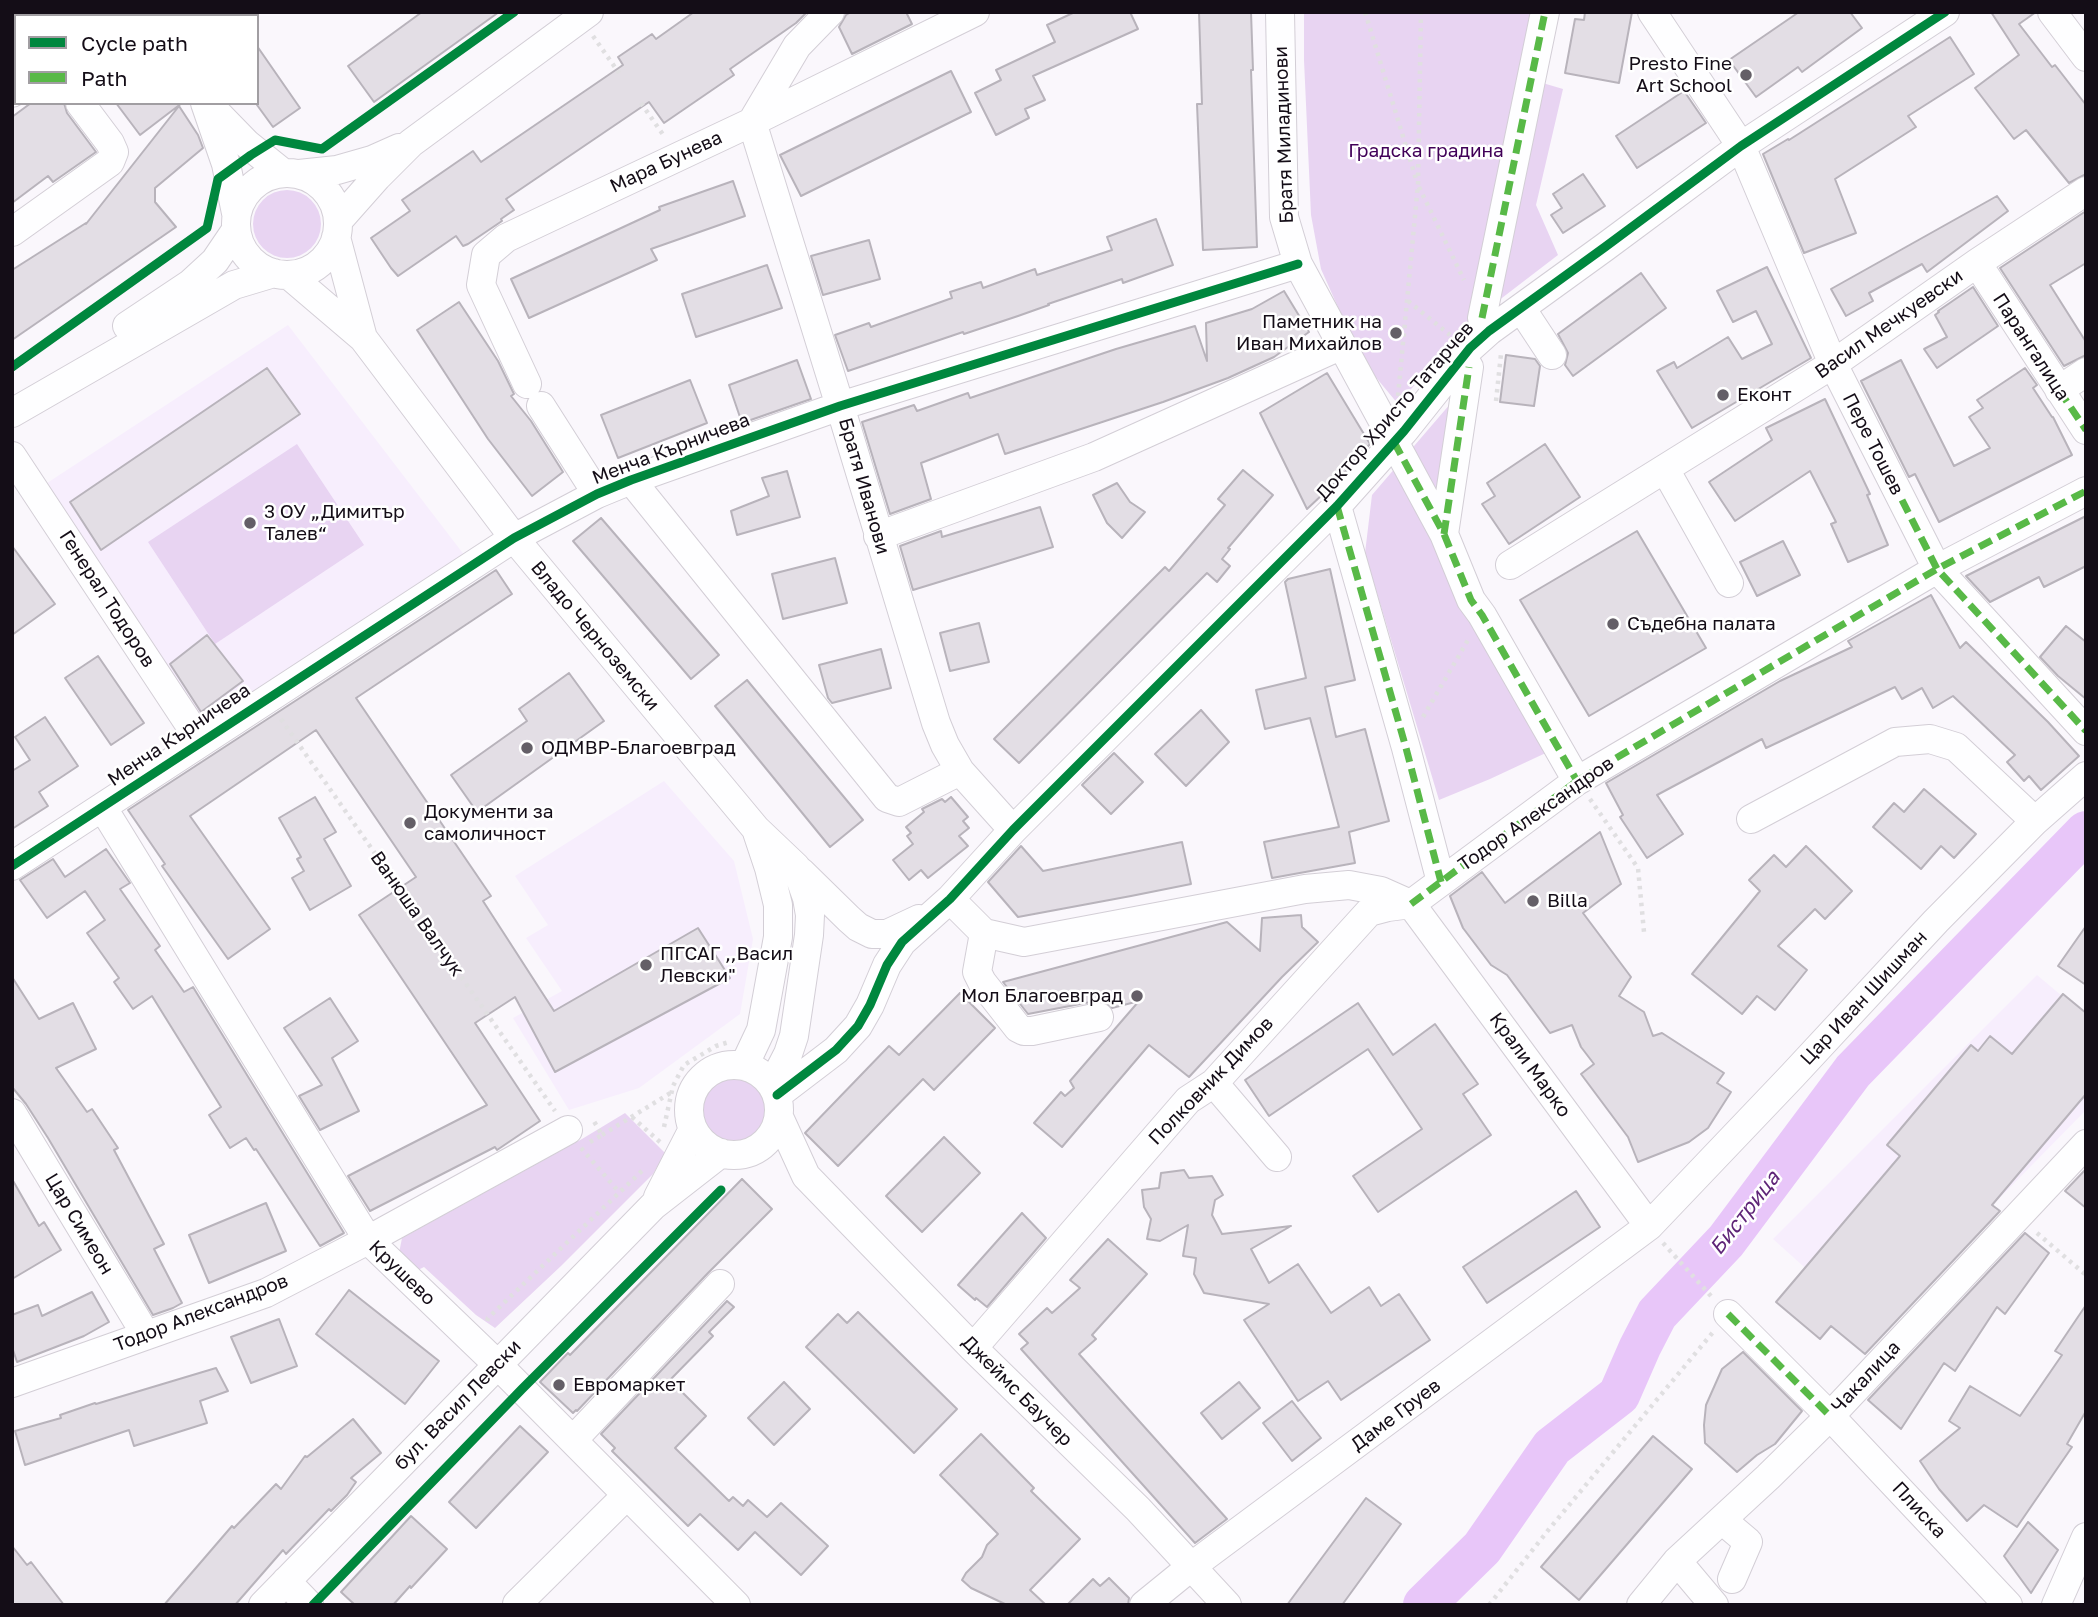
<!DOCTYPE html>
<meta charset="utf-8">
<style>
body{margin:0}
#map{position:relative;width:2098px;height:1617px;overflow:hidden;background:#faf7fc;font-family:"Golos Text",sans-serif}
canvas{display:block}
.frame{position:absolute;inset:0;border:14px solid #140d17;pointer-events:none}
.legend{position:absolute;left:14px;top:14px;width:245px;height:91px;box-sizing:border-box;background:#fff;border:2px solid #a19ea2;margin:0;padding:9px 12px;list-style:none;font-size:21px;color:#140d17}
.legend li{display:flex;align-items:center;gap:14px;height:35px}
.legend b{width:35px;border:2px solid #a19ea2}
</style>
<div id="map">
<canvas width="2098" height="1617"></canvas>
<div class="frame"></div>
<ul class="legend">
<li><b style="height:9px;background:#00873e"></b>Cycle path</li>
<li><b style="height:9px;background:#58b947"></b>Path</li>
</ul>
</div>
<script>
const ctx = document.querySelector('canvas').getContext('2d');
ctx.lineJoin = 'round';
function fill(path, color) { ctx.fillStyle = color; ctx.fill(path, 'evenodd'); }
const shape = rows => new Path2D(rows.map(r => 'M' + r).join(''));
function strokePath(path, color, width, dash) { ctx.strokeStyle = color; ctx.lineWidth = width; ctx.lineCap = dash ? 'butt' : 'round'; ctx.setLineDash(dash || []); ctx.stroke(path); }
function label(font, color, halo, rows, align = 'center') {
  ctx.font = font + ' "Golos Text",sans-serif'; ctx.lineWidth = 5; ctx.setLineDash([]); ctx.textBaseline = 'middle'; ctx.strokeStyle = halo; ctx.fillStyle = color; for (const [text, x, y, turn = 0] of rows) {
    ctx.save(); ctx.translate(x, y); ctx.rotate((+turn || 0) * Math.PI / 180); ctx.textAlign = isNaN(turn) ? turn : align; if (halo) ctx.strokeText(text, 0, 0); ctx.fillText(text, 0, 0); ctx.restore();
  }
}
fill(shape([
 [288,325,465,556,200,733,38,489],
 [664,781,734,861,753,939,740,1014,639,1088,569,1110,513,1018,562,991,526,938,548,925,515,876],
 [2037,975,2086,1016,2086,1110,1872,1328,1773,1239]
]), '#f7eefd');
fill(shape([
 [1304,12,1532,12,1519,76,1563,89,1536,205,1558,255,1468,324,1398,404,1369,369,1345,323,1321,269,1311,215,1304,60],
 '253 224a34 34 0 1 1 68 0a34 34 0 1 1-68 0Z',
 [1457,396,1435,534,1550,751,1490,779,1439,800,1365,553,1372,495],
 [297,444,364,545,215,644,148,542],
 '697 1110a37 37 0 1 1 74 0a37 37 0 1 1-74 0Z',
 [625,1113,665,1153,653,1174,561,1266,495,1328,476,1315,424,1267,418,1270,399,1253,402,1238,582,1139]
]), '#e8d4f2');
strokePath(shape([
 [1424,1605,1482,1548,1552,1447,1619,1395,1640,1347,1657,1314,1726,1241,1853,1071,2086,832]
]), '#e8c6f9', 42);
const building = shape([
 [422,12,499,12,374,102,348,66,422,12],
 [694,12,807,12,796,23,730,69,734,75,664,123,649,102,506,199,514,210,501,219,502,221,468,244,463,246,456,236,398,276,391,268,371,238,410,211,402,200,473,151,481,162,623,65,618,57,652,34,656,39,694,12],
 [851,12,906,12,912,24,852,54,839,27,846,15,851,12],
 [1075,12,1130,12,1138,29,1033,76,1045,100,1025,109,1029,118,996,135,975,93,1001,80,996,70,1055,42,1047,25,1075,12],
 [1199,12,1251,12,1253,70,1251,70,1257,247,1203,250,1197,104,1202,104,1199,12],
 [1585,12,1632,12,1619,83,1565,73,1575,19,1584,20,1585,12],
 [1799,12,1850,12,1862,28,1802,72,1798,67,1756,97,1729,60,1799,12],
 [1991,12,2036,12,2019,24,2052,67,2055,65,2086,105,2086,174,2069,183,2026,130,2014,139,1975,88,2019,55,1991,12],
 [1950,37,1974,74,1908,116,1916,127,1835,179,1856,233,1804,253,1763,154,1788,139,1789,140,1950,37],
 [257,46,300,108,273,127,257,105,257,46],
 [951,71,971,112,801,196,780,155,951,71],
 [1684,91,1706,123,1637,168,1616,136,1684,91],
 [31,103,64,103,67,113,96,152,53,182,48,176,12,203,12,117,31,103],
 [116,103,182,103,140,135,116,103],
 [179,106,198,135,203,148,155,188,155,202,176,227,12,340,12,270,86,223,86,224,179,106],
 [1583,174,1605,206,1563,233,1551,215,1562,208,1553,194,1583,174],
 [733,181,745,216,651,249,657,260,529,318,511,279,660,210,659,207,733,181],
 [1997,196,2008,211,1927,272,1922,264,1869,293,1873,301,1846,316,1831,289,1997,196],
 [2086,211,2086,263,2050,285,2086,342,2086,355,2064,366,2000,268,2086,211],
 [1156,219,1173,265,1123,283,1122,279,1048,304,1049,305,1018,316,964,334,963,332,848,371,835,335,869,323,871,327,952,298,950,292,981,282,983,288,1035,269,1037,275,1112,250,1107,237,1156,219],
 [869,240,880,279,823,295,811,256,869,240],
 [767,265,782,308,696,337,682,294,767,265],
 [1767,267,1811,358,1692,428,1657,371,1674,362,1677,368,1728,337,1742,359,1772,344,1756,311,1733,322,1717,291,1767,267],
 [1641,273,1666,308,1573,376,1565,365,1568,353,1558,334,1641,273],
 [1973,287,1998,326,1937,368,1924,349,1947,337,1935,315,1939,312,1938,311,1973,287],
 [1284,291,1309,332,1274,357,1228,378,1163,402,1005,454,998,434,921,463,931,499,890,514,862,422,914,405,917,411,968,393,970,398,1116,349,1195,326,1207,361,1206,323,1252,309,1284,291],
 [459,302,498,361,514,394,511,396,531,421,563,472,532,496,488,439,417,330,459,302],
 [1506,355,1535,359,1540,366,1534,406,1500,402,1506,355],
 [797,360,811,399,742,423,729,385,797,360],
 [1901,360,1954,466,1990,448,1969,417,1983,408,1977,400,2025,368,2037,385,2033,388,2052,417,2053,417,2072,455,1939,522,1915,474,1909,477,1861,381,1901,360],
 [267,368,300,414,101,550,70,502,267,368],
 [1327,373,1370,444,1338,480,1307,509,1260,413,1327,373],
 [690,380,707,423,618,458,601,415,690,380],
 [1825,399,1870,494,1867,495,1888,545,1848,562,1831,524,1836,522,1810,471,1735,521,1709,482,1772,440,1766,428,1825,399],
 [1545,444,1580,497,1509,544,1482,504,1495,496,1487,483,1545,444],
 [1243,470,1273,495,1228,548,1230,549,1222,559,1230,566,1217,582,1207,573,1019,763,994,739,1165,567,1169,571,1225,505,1218,499,1243,470],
 [787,471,800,517,737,535,731,511,769,496,762,478,787,471],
 [1117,483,1130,502,1145,512,1122,538,1107,523,1093,495,1117,483],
 [1040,507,1053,547,913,590,900,546,941,531,942,537,1040,507],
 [2086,516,2086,566,2044,587,2039,577,1990,602,1966,576,2086,516],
 [601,518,719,655,691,679,573,541,601,518],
 [1637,531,1706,648,1589,716,1520,600,1637,531],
 [1783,541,1800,575,1757,596,1740,562,1783,541],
 [12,546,55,604,12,635,12,546],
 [835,558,847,603,783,619,772,574,835,558],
 [1330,569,1355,680,1325,687,1336,737,1365,729,1389,821,1349,832,1355,863,1272,878,1264,842,1339,827,1310,718,1265,729,1256,690,1306,678,1285,582,1288,579,1330,569],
 [496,570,512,594,356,698,491,896,483,901,554,1011,698,928,730,978,555,1072,515,997,475,1023,540,1121,497,1150,495,1147,370,1211,348,1176,487,1105,359,915,416,877,316,730,190,816,270,929,228,959,162,866,165,864,128,810,496,570],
 [1931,595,1960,648,1966,642,2048,722,2079,756,2041,790,2029,776,2024,781,2007,762,2015,755,1953,696,1933,708,1922,688,1902,699,1895,687,1766,748,1762,739,1657,795,1683,834,1647,858,1620,817,1623,815,1606,783,1780,681,1852,647,1848,641,1931,595],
 [979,623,989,662,950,671,940,633,979,623],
 [2066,626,2086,642,2086,699,2058,676,2040,657,2066,626],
 [207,635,243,681,201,712,170,664,207,635],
 [881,649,891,688,832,703,828,698,819,665,881,649],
 [98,656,144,723,111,745,65,678,98,656],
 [569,673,604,721,477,812,451,775,527,721,519,709,569,673],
 [747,680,863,820,830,847,715,706,747,680],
 [1201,710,1229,742,1186,786,1155,754,1201,710],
 [45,717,78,766,39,792,48,806,12,829,12,771,30,760,15,737,45,717],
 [1114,753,1143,782,1111,814,1082,785,1114,753],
 [1924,789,1976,834,1954,858,1941,846,1921,869,1873,827,1894,803,1904,812,1924,789],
 [315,797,336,832,324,839,351,886,310,910,292,878,304,871,297,859,301,857,279,818,315,797],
 [951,797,968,817,963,821,969,828,959,836,968,846,928,878,921,870,909,880,893,860,913,844,907,836,911,833,906,827,924,812,922,809,942,799,945,802,951,797],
 [1600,832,1621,884,1583,913,1631,977,1619,996,1644,1012,1653,1036,1662,1033,1724,1073,1717,1083,1731,1092,1708,1128,1689,1142,1638,1162,1628,1137,1581,1074,1594,1064,1581,1047,1572,1025,1550,1033,1507,975,1491,965,1463,928,1450,896,1482,872,1505,903,1600,832],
 [1182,842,1191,884,1131,896,1018,917,988,882,1021,846,1043,871,1182,842],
 [1806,846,1852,891,1825,919,1815,909,1778,946,1807,970,1775,1010,1757,996,1742,1014,1692,974,1760,891,1749,880,1774,855,1786,867,1806,846],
 [106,849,130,883,120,889,160,946,155,950,184,992,193,987,344,1233,320,1246,256,1149,254,1150,246,1138,230,1148,209,1115,221,1107,152,996,133,1009,114,982,119,978,87,933,105,920,85,891,47,918,20,880,53,859,65,877,106,849],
 [1301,915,1302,927,1318,942,1282,977,1189,1077,1149,1045,1062,1147,1034,1123,1061,1092,1065,1096,1074,1088,1070,1081,1139,1001,1112,1008,1105,1002,1096,1001,1028,1014,1003,982,1227,922,1260,951,1262,918,1301,915],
 [2086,926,2086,985,2058,966,2086,926],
 [12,977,39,1019,73,1003,96,1049,56,1068,87,1112,92,1109,118,1148,114,1150,164,1244,154,1249,182,1303,173,1308,153,1315,48,1138,26,1104,12,1087,12,977],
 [960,993,995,1028,934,1090,923,1079,838,1166,805,1133,889,1046,899,1055,960,993],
 [2063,994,2086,1013,2086,1094,1992,1205,2000,1211,1865,1354,1831,1326,1820,1339,1776,1302,1900,1156,1887,1145,1971,1045,1978,1051,1990,1036,2012,1054,2063,994],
 [330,998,358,1041,332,1058,359,1111,320,1130,299,1096,322,1085,284,1028,330,998],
 [1358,1003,1393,1055,1435,1024,1478,1084,1463,1094,1491,1135,1378,1212,1353,1176,1422,1129,1368,1049,1269,1116,1245,1080,1358,1003],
 [944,1137,980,1173,922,1232,886,1196,944,1137],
 [2086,1169,2086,1208,2065,1191,2086,1169],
 [1184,1170,1189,1178,1212,1176,1223,1195,1215,1200,1212,1215,1222,1234,1291,1226,1251,1249,1269,1283,1298,1264,1331,1313,1369,1287,1381,1306,1399,1294,1430,1340,1341,1400,1328,1381,1298,1401,1244,1320,1269,1304,1204,1293,1194,1274,1196,1258,1183,1256,1188,1225,1160,1241,1147,1239,1151,1219,1144,1207,1142,1190,1159,1188,1161,1173,1184,1170],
 [12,1179,39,1226,44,1222,61,1250,12,1279,12,1179],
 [742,1179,772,1209,708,1273,577,1411,576,1410,573,1413,540,1382,568,1353,570,1355,742,1179],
 [1576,1191,1600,1227,1487,1303,1463,1267,1576,1191],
 [266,1203,286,1251,209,1283,189,1235,266,1203],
 [1022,1213,1046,1238,987,1307,976,1298,975,1300,958,1285,1022,1213],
 [2025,1233,2049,1253,2005,1314,1997,1307,1955,1371,1944,1363,1901,1429,1868,1400,2025,1233],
 [1108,1239,1147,1274,1092,1335,1096,1339,1079,1354,1227,1519,1195,1543,1021,1349,1028,1343,1019,1334,1047,1308,1052,1313,1080,1288,1070,1280,1108,1239],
 [349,1290,439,1361,405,1404,316,1334,349,1290],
 [92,1292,109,1322,84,1336,17,1362,12,1347,12,1315,38,1305,42,1316,92,1292],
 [727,1301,734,1307,709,1332,713,1336,670,1380,706,1416,675,1448,729,1501,733,1497,743,1506,748,1500,767,1517,781,1503,828,1546,801,1575,755,1532,738,1550,700,1514,688,1526,612,1451,615,1448,601,1434,727,1301],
 [2086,1305,2086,1411,2067,1444,2072,1447,2017,1527,1984,1505,1967,1521,1939,1489,1920,1461,1960,1428,1949,1421,1970,1386,2020,1416,2062,1355,2055,1351,2086,1305],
 [858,1312,957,1409,914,1453,806,1347,838,1314,847,1323,858,1312],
 [279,1319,297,1366,251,1383,231,1337,279,1319],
 [1743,1352,1802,1411,1775,1444,1757,1455,1737,1472,1705,1443,1704,1425,1706,1405,1722,1369,1743,1352],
 [216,1368,228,1391,200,1401,207,1423,134,1446,129,1430,25,1465,15,1431,61,1418,60,1415,95,1403,96,1404,216,1368],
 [784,1382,810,1409,774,1445,748,1418,784,1382],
 [1239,1382,1260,1408,1222,1439,1201,1413,1239,1382],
 [1292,1401,1321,1438,1292,1461,1263,1423,1292,1401],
 [353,1419,381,1453,351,1478,356,1482,347,1495,331,1511,329,1509,286,1554,283,1550,235,1605,164,1605,232,1526,234,1528,276,1484,281,1489,305,1456,307,1457,353,1419],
 [520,1426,548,1452,476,1528,449,1502,520,1426],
 [981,1434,1034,1488,1031,1491,1080,1539,1030,1590,1046,1605,1007,1605,971,1588,962,1580,966,1573,982,1557,987,1545,998,1534,940,1475,981,1434],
 [1653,1436,1692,1469,1579,1600,1541,1567,1653,1436],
 [1366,1498,1401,1524,1342,1605,1287,1605,1366,1498],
 [411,1516,447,1549,411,1588,410,1586,393,1605,355,1605,341,1592,411,1516],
 [2028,1522,2058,1550,2031,1593,2004,1556,2028,1522],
 [12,1546,27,1565,31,1562,64,1605,12,1605,12,1546],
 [1109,1578,1129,1598,1128,1605,1067,1605,1093,1579,1100,1586,1109,1578]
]);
fill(building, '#e3dee5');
strokePath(building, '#b8b3bb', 2);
const minor = shape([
 [14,12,17,16],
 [830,12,797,46,752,122,840,406,936,723,945,745,960,771,1013,830],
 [1280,12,1284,217,1298,264,1444,534,1471,600,1482,615,1577,781],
 [1652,12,1741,146,1833,364,1937,569,2086,731],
 [2052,12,2086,57],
 [149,16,155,12],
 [12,93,16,90],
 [205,103,226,164,236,213],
 [210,106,247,144,283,173],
 '236 224a51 51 0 1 1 102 0a51 51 0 1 1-102 0Z',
 [299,174,337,170,372,160,399,148],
 [338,221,377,177,411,143,589,12],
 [12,232,110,162,114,152,110,143,80,103],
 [336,237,363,338],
 [1977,263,2086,430],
 [289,275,363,338,514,538,756,829,796,867,807,898,810,915,809,935,794,1036,788,1054,772,1085],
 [1521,308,1552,355],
 [1482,318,1545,12],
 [127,326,190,284,215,261,236,230],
 [527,384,481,285,486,255,506,238,752,122,975,12],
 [2059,390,2086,372],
 [541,406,597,494],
 [12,413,234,285,274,273],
 [12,456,201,742],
 [1665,469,1729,583],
 [631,480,887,798,899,802,960,771],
 [1337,506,1406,748,1441,882],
 [1444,534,1469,367],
 [878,536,1094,457,1342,345],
 [1510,565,1833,364,1977,263,2086,191],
 [103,808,368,1240,498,1365,736,1605],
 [1751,819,1895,742,1930,739,1956,747,2035,821],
 [12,866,514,538,597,494,631,480,840,406,1298,264],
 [801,872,849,919,858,927,872,934,887,934,919,919],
 [950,899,984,933,1024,942,1305,889,1349,885,1381,891,1408,903],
 [1411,904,1577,781,1937,569,2086,491],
 [1411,904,1649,1226],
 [984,933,977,972,982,982,1018,1028,1024,1031,1032,1031,1099,1017],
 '689 1110a45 45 0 1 1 90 0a45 45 0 1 1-90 0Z',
 [744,1066,761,1030,778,937,778,905,769,868,757,832],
 [1214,1083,1277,1157],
 [777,1095,836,1050,858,1026,870,1005,887,965,902,942,950,899,1013,830,1337,506,1404,431,1470,348,1489,331,1605,247,1741,146,1945,12],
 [12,1113,146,1335],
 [779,1117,806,1176,973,1348,1138,1509,1227,1605],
 [658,1197,693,1129],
 [1728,1314,1830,1416,2008,1605],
 [973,1348,1188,1100,1214,1083,1369,912,1388,907,1411,904],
 [12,1383,266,1293,368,1240,568,1130],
 [573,1440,720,1284],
 [1722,1520,1748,1542,1732,1579],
 [1677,1561,1714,1605],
 [286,1581,309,1605],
 [517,1604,627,1495],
 [263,1605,653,1206,721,1153],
 [1144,1605,1192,1566,1649,1226,1792,1076,1936,921,2035,821,2086,776],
 [1641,1605,1677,1561,1768,1477,1830,1416,2086,1144],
 [2056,1605,2086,1537]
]);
strokePath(minor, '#d3ced6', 30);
strokePath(shape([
 [1365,12,1416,179],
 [593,36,619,73],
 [641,103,664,136],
 [1419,187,1464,280],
 [1408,301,1450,335],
 [1398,396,1418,184,1421,12],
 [1496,401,1501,354],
 [1423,717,1468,640],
 [281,719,555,1111],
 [1590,799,1638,868,1644,932],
 [632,1117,660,1142],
 [664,1127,673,1086,684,1065,716,1046,729,1042],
 [602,1135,672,1092],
 [590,1142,602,1135,592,1118],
 [581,1148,619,1192],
 [2037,1233,2086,1275],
 [1663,1243,1711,1296],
 [487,1321,488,1318,644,1169],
 [1489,1605,1550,1528,1714,1331]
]), '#e0dfe1', 4.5, [3.5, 5]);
strokePath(minor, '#fefeff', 28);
strokePath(shape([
 [1482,318,1545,12],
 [2059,390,2086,430],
 [1394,442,1444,534,1471,600,1482,615,1577,781],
 [1902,500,1937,569,2086,731],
 [1337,506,1406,748,1441,882],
 [1444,534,1469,367],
 [1411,904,1577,781,1937,569,2086,491],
 [1728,1314,1830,1416]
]), '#58b947', 7, [14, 7]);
strokePath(shape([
 [12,367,207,228,218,179,251,155,275,140,322,149,514,12],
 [12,866,514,538,597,494,631,480,840,406,1298,264],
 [777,1095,836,1050,858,1026,870,1005,887,965,902,942,950,899,1013,830,1337,506,1404,431,1470,348,1489,331,1605,247,1741,146,1945,12],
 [313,1605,522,1389,721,1190]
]), '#00873e', 9);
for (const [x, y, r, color] of [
 [1746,75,7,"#645f67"],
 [1396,333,7,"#645f67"],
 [1723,395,7,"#645f67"],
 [250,523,7,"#645f67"],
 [1613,624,7,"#645f67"],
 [527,748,7,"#645f67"],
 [410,823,7,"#645f67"],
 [1533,901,7,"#645f67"],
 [646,965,7,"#645f67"],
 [1137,996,7,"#645f67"],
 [559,1385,7,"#645f67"]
]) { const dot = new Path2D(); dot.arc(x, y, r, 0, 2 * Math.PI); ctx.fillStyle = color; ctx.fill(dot); strokePath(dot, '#fff', 2.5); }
label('19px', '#140d17', '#fff', [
 ["Presto Fine",1732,64,"right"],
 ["Art School",1732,86,"right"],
 ["Паметник на",1382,322,"right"],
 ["Иван Михайлов",1382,344,"right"],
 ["Еконт",1737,395],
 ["3 ОУ „Димитър",264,512],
 ["Талев“",264,534],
 ["Съдебна палата",1627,624],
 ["ОДМВР-Благоевград",541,748],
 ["Документи за",424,812],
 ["самоличност",424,834],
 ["Billa",1547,901],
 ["ПГСАГ ,,Васил",660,954],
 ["Левски\"",660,976],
 ["Мол Благоевград",1123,996,"right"],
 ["Евромаркет",573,1385]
], 'left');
label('19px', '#140d17', '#fff', [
 ["Братя Миладинови",1284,135,-92],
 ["Мара Бунева",666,162,-25],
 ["Васил Мечкуевски",1889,324,-35],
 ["Парангалица",2031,347,57],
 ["Доктор Христо Татарчев",1395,411,-49],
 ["Пере Тошев",1873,444,63],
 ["Менча Кърничева",671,449,-21],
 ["Братя Иванови",864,486,74],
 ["Генерал Тодоров",107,599,57],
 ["Владо Черноземски",595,636,50],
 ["Менча Кърничева",179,735,-34],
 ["Тодор Александров",1536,814,-35],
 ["Ванюша Валчук",417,914,55],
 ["Цар Иван Шишман",1864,998,-47],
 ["Крали Марко",1530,1065,54],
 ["Полковник Димов",1211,1081,-46],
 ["Цар Симеон",79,1224,59],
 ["Крушево",402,1273,44],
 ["Тодор Александров",201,1313,-21],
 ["Чакалица",1866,1377,-47],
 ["Джеймс Баучер",1017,1391,45],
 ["бул. Васил Левски",458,1405,-46],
 ["Даме Груев",1396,1415,-37],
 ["Плиска",1919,1510,47]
]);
label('19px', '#410058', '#fff', [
 ["Градска градина",1426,151]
]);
label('italic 21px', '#5f2578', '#fff', [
 ["Бистрица",1745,1213,-52]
]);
</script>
